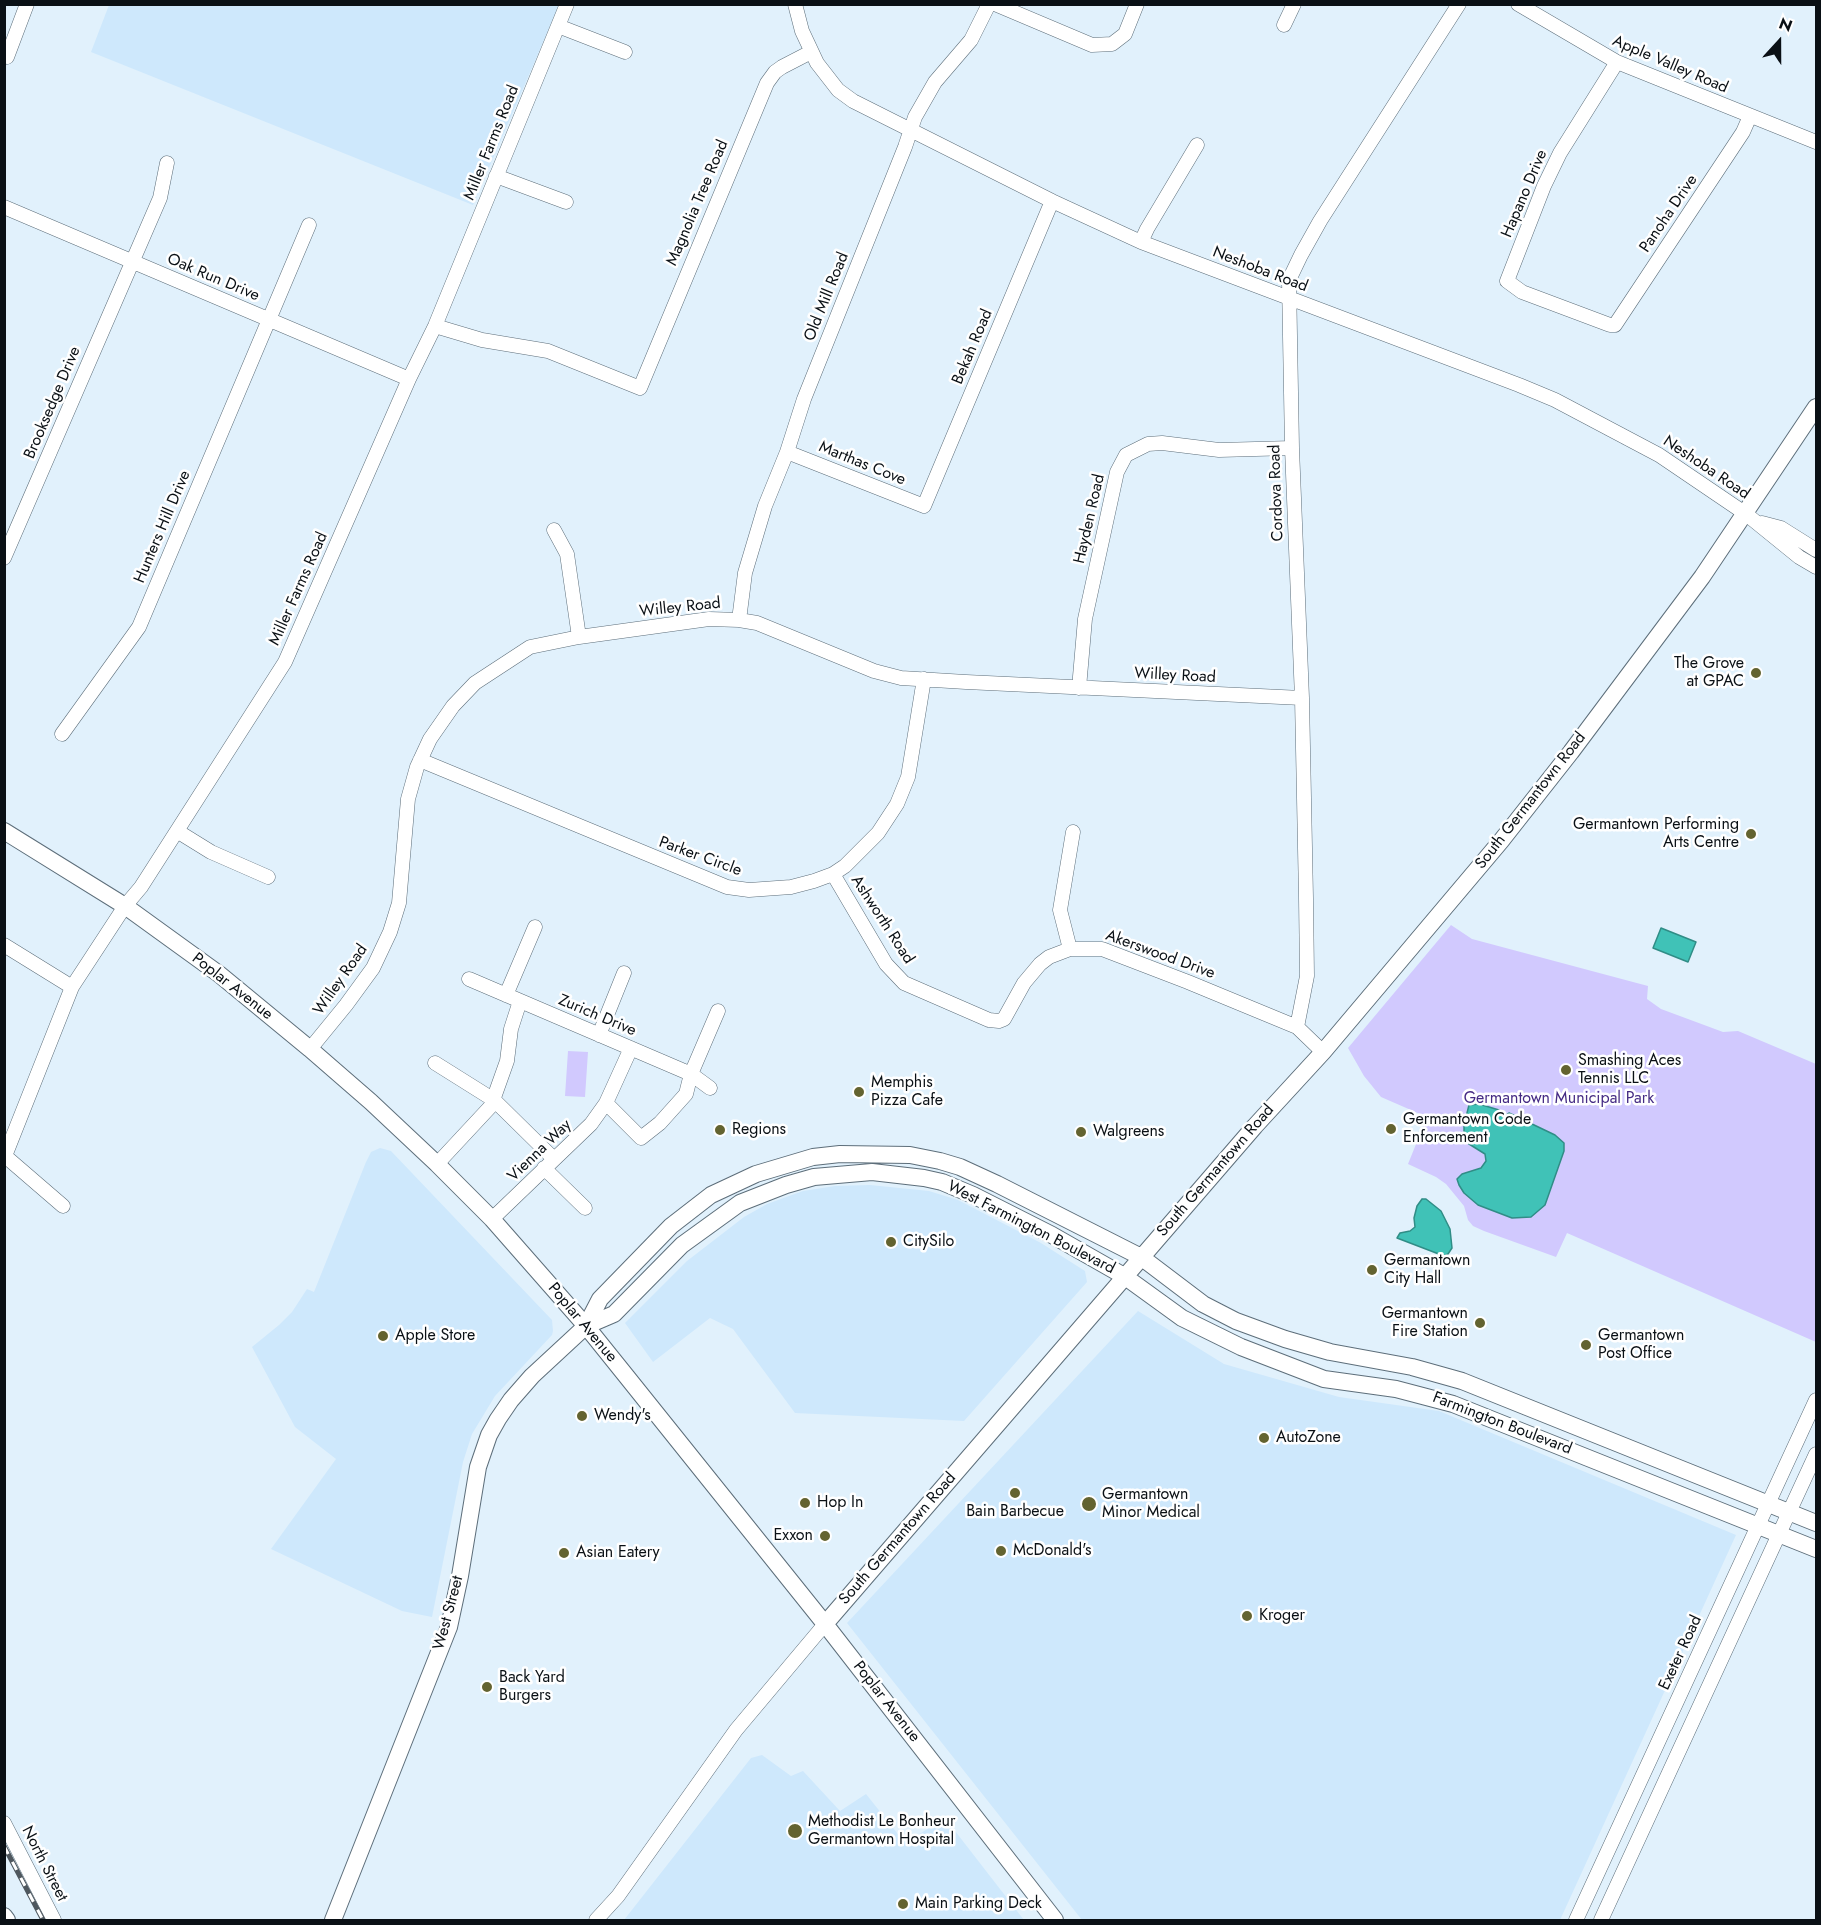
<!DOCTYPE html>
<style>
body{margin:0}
#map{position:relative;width:1821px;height:1925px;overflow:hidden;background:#e1f1fc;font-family:Jost,sans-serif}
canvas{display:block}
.frame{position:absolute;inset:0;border:6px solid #0a1015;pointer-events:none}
.north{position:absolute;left:1749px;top:12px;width:60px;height:60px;-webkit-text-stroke:4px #fff;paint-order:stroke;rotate:21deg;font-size:16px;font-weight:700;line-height:24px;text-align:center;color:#0a1015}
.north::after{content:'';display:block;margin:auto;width:21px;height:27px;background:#0a1015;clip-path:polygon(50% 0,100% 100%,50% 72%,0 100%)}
</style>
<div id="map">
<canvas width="1821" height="1925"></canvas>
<div class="frame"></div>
<div class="north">N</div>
</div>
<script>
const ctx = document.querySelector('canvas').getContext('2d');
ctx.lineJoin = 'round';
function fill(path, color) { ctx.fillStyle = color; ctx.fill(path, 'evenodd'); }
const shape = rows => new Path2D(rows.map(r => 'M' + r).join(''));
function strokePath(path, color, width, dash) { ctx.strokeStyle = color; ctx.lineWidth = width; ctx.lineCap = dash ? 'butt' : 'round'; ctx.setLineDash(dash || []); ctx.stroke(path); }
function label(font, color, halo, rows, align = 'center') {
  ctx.font = font + ' Jost,sans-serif'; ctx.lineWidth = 5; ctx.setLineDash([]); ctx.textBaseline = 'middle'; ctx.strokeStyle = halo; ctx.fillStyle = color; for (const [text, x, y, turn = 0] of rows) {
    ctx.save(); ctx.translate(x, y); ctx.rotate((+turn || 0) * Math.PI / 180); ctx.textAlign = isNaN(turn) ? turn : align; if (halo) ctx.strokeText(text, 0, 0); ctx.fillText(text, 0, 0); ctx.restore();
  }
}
fill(shape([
 [109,5,109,4,559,5,473,205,91,52],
 [380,1148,391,1151,552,1320,553,1331,552,1335,495,1396,472,1434,463,1462,432,1617,402,1611,271,1549,336,1459,295,1427,252,1347,279,1325,292,1312,307,1289,314,1292,366,1162,371,1152],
 [870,1185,929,1191,958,1200,1041,1243,1085,1271,1087,1282,964,1421,795,1413,733,1329,710,1318,653,1362,625,1323,687,1261,744,1217,767,1204,803,1191,835,1186],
 [1138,1311,1224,1364,1339,1397,1439,1411,1736,1535,1560,1920,1082,1920,847,1623],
 [762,1755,791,1776,803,1771,840,1811,866,1794,905,1843,945,1818,1024,1920,624,1920,751,1758]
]), '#cee8fc');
fill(shape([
 [1451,925,1472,939,1648,986,1647,999,1661,1009,1723,1032,1738,1031,1816,1064,1816,1342,1567,1233,1556,1257,1484,1231,1473,1226,1468,1220,1464,1206,1446,1184,1436,1177,1408,1164,1427,1117,1381,1097,1364,1076,1348,1048],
 [568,1051,588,1052,585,1097,565,1096]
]), '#d1c9fe');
const water = shape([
 [1661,928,1696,942,1688,962,1653,948,1661,928],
 [1479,1104,1499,1110,1501,1114,1506,1115,1509,1113,1555,1135,1564,1143,1564,1151,1545,1205,1531,1217,1512,1218,1478,1205,1464,1193,1459,1185,1457,1179,1462,1174,1481,1168,1486,1161,1485,1154,1469,1144,1464,1137,1464,1125,1469,1105,1479,1104],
 [1422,1199,1426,1199,1441,1211,1450,1229,1452,1248,1448,1254,1444,1256,1397,1238,1400,1233,1410,1231,1415,1227,1414,1218,1417,1206,1422,1199]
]);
fill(water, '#40c2b7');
strokePath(water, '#308d86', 1.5);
const minor = shape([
 [795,4,802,31,817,63,838,90,853,101,1052,201,1141,242,1519,385,1555,400,1659,455,1746,514,1799,557,1816,567],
 [995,4,1092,45,1112,44,1125,34,1137,4],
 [1518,4,1617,62,1816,142],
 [1284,25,1294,4],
 [558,26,625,52],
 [7,57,27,4],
 [1617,62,1560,153,1544,186,1507,281,1522,292,1610,325,1615,325,1743,132,1750,116],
 [496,176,566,202],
 [4,207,409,379],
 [1141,242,1147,229,1197,145],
 [435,326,482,340,548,351,640,388,767,83,775,72,782,67,811,52],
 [787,452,924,506,1052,201],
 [1762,523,1781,528,1816,550],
 [554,530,567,554,579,637],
 [4,558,160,198,167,163],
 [739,620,745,573,765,506,787,452,804,399,905,147,915,117,935,82,971,40,989,4],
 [1079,688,1085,619,1117,472,1126,455,1148,444,1162,443,1219,450,1292,448],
 [62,734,139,627,309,225],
 [420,760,727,887,749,890,791,887,814,881,833,874,845,866,878,833,897,804,908,777,924,679],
 [177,831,211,852,268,877],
 [833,874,886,964,904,983,989,1020,999,1021,1004,1019,1024,983,1040,964,1049,957,1070,949,1102,949,1188,982,1297,1027,1323,1052],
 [4,945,72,987],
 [1070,949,1060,910,1073,832],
 [469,979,691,1074,710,1088],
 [506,995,535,927],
 [1297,1027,1307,976,1306,898,1302,698,1292,448,1289,280,1301,255,1320,221,1459,4],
 [599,1035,624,973],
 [310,1049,346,1005,373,968,390,932,399,903,408,799,417,767,430,739,453,706,475,683,530,647,579,637,709,619,739,620,757,623,874,671,901,678,966,682,1302,698],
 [435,1063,494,1100,554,1159],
 [606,1103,641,1138,660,1123,686,1094,691,1074,718,1011],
 [437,1164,491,1106,507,1061,511,1029,520,1001],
 [544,1168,585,1208],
 [63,1206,5,1156,72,987,125,906,141,887,285,662,409,379,435,326,567,4],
 [492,1219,591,1124,606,1103,631,1048],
 [4,1823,54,1920],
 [596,1920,618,1896,736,1730,825,1624],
 [1576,1920,1816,1400],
 [1601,1920,1816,1454]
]);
const major = shape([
 [4,831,125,906,219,974,310,1049,371,1102,437,1164,492,1219,586,1326,627,1377,825,1624,1055,1920],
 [586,1326,600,1299,671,1226,711,1195,756,1174,813,1157,840,1154,910,1155,940,1161,960,1167,997,1184,1141,1257,1203,1304,1236,1321,1285,1339,1330,1352,1412,1367,1462,1381,1816,1523],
 [825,1624,1255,1126,1323,1052,1501,841,1571,752,1702,577,1816,407],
 [4,1916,7,1920],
 [333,1920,449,1627,460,1576,478,1467,489,1435,498,1419,511,1400,532,1376,586,1326,614,1314,682,1245,740,1203,786,1185,814,1177,872,1172,924,1178,942,1182,973,1195,1052,1235,1124,1276,1182,1318,1241,1347,1324,1379,1396,1389,1453,1404,1816,1549]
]);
strokePath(minor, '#5d6e7a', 15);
strokePath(major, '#5d6e7a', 18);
strokePath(minor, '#fff', 14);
strokePath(major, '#fff', 16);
const rail = shape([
 [4,1846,43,1920]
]);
strokePath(rail, '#4e575e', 5);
strokePath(rail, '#fff', 3, [9]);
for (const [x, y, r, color] of [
 [1756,673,6,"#636330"],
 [1751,834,6,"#636330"],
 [1566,1070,6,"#636330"],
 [859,1092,6,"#636330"],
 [1391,1129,6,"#636330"],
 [720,1130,6,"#636330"],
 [1081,1132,6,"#636330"],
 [891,1242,6,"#636330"],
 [1372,1270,6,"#636330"],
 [1480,1323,6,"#636330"],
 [383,1336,6,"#636330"],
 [1586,1345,6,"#636330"],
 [582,1416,6,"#636330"],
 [1264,1438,6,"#636330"],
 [1015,1493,6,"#636330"],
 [805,1503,6,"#636330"],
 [1089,1504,8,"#636330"],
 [825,1536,6,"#636330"],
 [1001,1551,6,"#636330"],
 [564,1553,6,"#636330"],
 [1247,1616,6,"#636330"],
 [487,1687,6,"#636330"],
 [795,1831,8,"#636330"],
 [903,1904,6,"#636330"]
]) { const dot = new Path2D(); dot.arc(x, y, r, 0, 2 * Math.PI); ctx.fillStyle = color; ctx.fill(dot); strokePath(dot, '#fff', 2); }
label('16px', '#0a1015', '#fff', [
 ["Apple Valley Road",1670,65,23],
 ["Miller Farms Road",492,143,-68],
 ["Hapano Drive",1525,194,-67],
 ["Magnolia Tree Road",698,203,-67],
 ["Panoha Drive",1669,214,-56],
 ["Neshoba Road",1260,270,21],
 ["Oak Run Drive",213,278,23],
 ["Old Mill Road",827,297,-68],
 ["Bekah Road",973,347,-67],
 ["Brooksedge Drive",53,403,-67],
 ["Marthas Cove",862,464,22],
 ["Neshoba Road",1706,468,34],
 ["Cordova Road",1277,493,-92],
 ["Hayden Road",1090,519,-77],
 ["Hunters Hill Drive",163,527,-67],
 ["Miller Farms Road",299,589,-66],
 ["Willey Road",680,608,-6],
 ["Willey Road",1175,676,3],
 ["South Germantown Road",1531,801,-52],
 ["Parker Circle",700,857,20],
 ["Ashworth Road",882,920,57],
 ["Akerswood Drive",1160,955,20],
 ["Willey Road",341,980,-55],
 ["Poplar Avenue",232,987,38],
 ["Zurich Drive",597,1016,23],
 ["Vienna Way",540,1151,-44],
 ["South Germantown Road",1216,1171,-49],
 ["West Farmington Boulevard",1031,1228,27],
 ["Poplar Avenue",582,1323,50],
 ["Farmington Boulevard",1502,1424,21],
 ["South Germantown Road",898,1539,-49],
 ["West Street",449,1613,-75],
 ["Exeter Road",1681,1653,-65],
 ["Poplar Avenue",886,1702,52],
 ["North Street",44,1864,63]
]);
label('16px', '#0a1015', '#fff', [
 ["The Grove",1744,664,"right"],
 ["at GPAC",1744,682,"right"],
 ["Germantown Performing",1739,825,"right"],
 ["Arts Centre",1739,843,"right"],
 ["Smashing Aces",1578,1061],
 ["Tennis LLC",1578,1079],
 ["Memphis",871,1083],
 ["Pizza Cafe",871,1101],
 ["Germantown Code",1403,1120],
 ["Enforcement",1403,1138],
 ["Regions",732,1130],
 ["Walgreens",1093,1132],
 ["CitySilo",903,1242],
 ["Germantown",1384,1261],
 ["City Hall",1384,1279],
 ["Germantown",1468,1314,"right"],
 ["Fire Station",1468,1332,"right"],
 ["Apple Store",395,1336],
 ["Germantown",1598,1336],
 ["Post Office",1598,1354],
 ["Wendy's",594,1416],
 ["AutoZone",1276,1438],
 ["Germantown",1102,1495],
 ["Minor Medical",1102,1513],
 ["Hop In",817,1503],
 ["Bain Barbecue",1015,1512,"center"],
 ["Exxon",813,1536,"right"],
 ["McDonald's",1013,1551],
 ["Asian Eatery",576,1553],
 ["Kroger",1259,1616],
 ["Back Yard",499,1678],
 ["Burgers",499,1696],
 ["Methodist Le Bonheur",808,1822],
 ["Germantown Hospital",808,1840],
 ["Main Parking Deck",915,1904]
], 'left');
label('16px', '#452b84', '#fff', [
 ["Germantown Municipal Park",1559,1099]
]);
</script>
